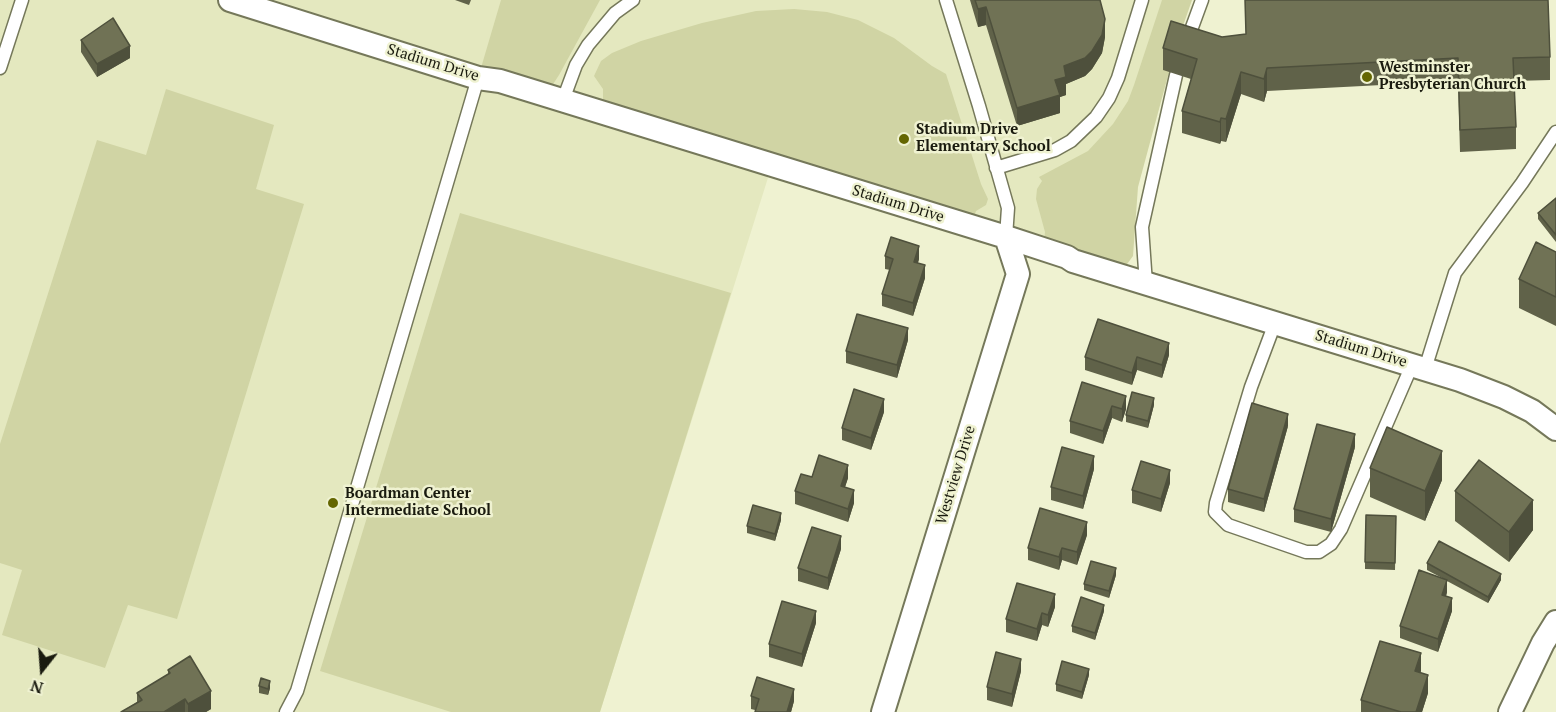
<!DOCTYPE html>
<style>
body{margin:0}
#map{position:relative;width:1556px;height:712px;overflow:hidden;background:#eff2d1;font-family:"PT Serif",serif}
canvas{display:block}
.north{position:absolute;left:12px;top:640px;width:60px;height:60px;-webkit-text-stroke:4px #eff2d1;paint-order:stroke;rotate:197deg;font-size:16px;font-weight:700;line-height:24px;text-align:center;color:#1a1b0f}
.north::after{content:'';display:block;margin:auto;width:21px;height:27px;background:#1a1b0f;clip-path:polygon(50% 0,100% 100%,50% 72%,0 100%)}
</style>
<div id="map">
<canvas width="1556" height="712"></canvas>
<div class="north">N</div>
</div>
<script>
const ctx = document.querySelector('canvas').getContext('2d');
ctx.lineJoin = 'round';
function fill(path, color) { ctx.fillStyle = color; ctx.fill(path, 'evenodd'); }
const shape = rows => new Path2D(rows.map(r => 'M' + r).join(''));
function strokePath(path, color, width, dash) { ctx.strokeStyle = color; ctx.lineWidth = width; ctx.lineCap = dash ? 'butt' : 'round'; ctx.setLineDash(dash || []); ctx.stroke(path); }
function label(font, color, halo, rows, align = 'center') {
  ctx.font = font + ' "PT Serif",serif'; ctx.lineWidth = 5; ctx.setLineDash([]); ctx.textBaseline = 'middle'; ctx.strokeStyle = halo; ctx.fillStyle = color; for (const [text, x, y, turn = 0] of rows) {
    ctx.save(); ctx.translate(x, y); ctx.rotate((+turn || 0) * Math.PI / 180); ctx.textAlign = isNaN(turn) ? turn : align; if (halo) ctx.strokeText(text, 0, 0); ctx.fillText(text, 0, 0); ctx.restore();
  }
}
fill(shape([
 [0,0,1163,0,1083,264,772,165,600,712,0,712]
]), '#e4e8bf');
fill(shape([
 [501,0,600,0,559,75,546,95,478,78],
 [1162,0,1192,0,1176,46,1138,187,1133,256,1119,275,1043,249,1045,232,1036,199,1037,189,1042,181,1039,177,1088,151,1113,124,1128,101,1134,85],
 [794,9,827,12,858,20,894,38,932,66,946,74,981,184,988,199,986,205,976,211,971,226,603,113,603,89,594,76,601,61,612,53,641,41,702,23,756,11],
 [166,89,274,125,256,189,304,204,177,619,128,605,105,668,2,635,22,570,0,563,0,444,97,140,146,155],
 [460,213,731,293,600,712,451,712,320,671]
]), '#d0d4a4');
const lane = shape([
 [946,0,979,106,1008,208,1006,237],
 [1187,41,1202,0],
 [0,68,22,0],
 [563,100,576,65,588,45,615,13,633,0],
 [996,168,1055,150,1071,141,1096,117,1109,98,1118,78,1142,0],
 [1146,284,1142,227,1176,75],
 [1275,323,1251,387,1216,503,1215,512,1228,525,1306,552,1319,552,1331,544,1341,529,1412,365],
 [1425,369,1455,273,1522,183,1556,132],
 [286,712,297,691,478,78]
]);
const street = shape([
 [230,0,478,78,500,81,1006,237,1067,257,1073,261,1460,380,1504,397,1532,411,1556,429],
 [883,712,1018,274,1006,237],
 [1510,712,1543,643,1556,622]
]);
strokePath(lane, '#75785a', 15);
strokePath(street, '#75785a', 26);
strokePath(lane, '#fff', 12);
strokePath(street, '#fff', 22);
fill(shape([
 [455,0,471,0,469,5],
 [970,0,1100,0,1105,37,1102,53,1092,69,1085,76,1066,84,1066,95,1060,97,1060,113,1017,126,986,25,978,27],
 [1245,0,1550,57,1550,80,1514,81,1516,127,1516,149,1460,152,1458,81,1267,91,1264,102,1241,94,1226,142,1221,141,1220,144,1182,133,1182,111,1191,79,1163,70,1163,48,1222,37,1246,34],
 [81,40,130,58,97,77,81,52],
 [1556,198,1556,242,1538,219,1538,213],
 [1556,252,1556,326,1519,308,1519,279],
 [885,256,919,259,918,263,925,278,913,316,882,306,882,294,890,270,885,269],
 [908,340,897,378,846,363,846,351],
 [1169,355,1162,378,1137,370,1132,385,1085,370,1085,357],
 [1082,382,1126,409,1122,422,1112,418,1103,444,1070,433,1070,421],
 [1154,405,1148,428,1126,422,1126,415],
 [884,412,871,450,842,440,842,428],
 [1288,426,1264,512,1228,502,1228,489],
 [1355,447,1331,532,1294,522,1294,509],
 [1370,468,1442,480,1425,521,1370,497],
 [1094,469,1083,509,1051,500,1051,487],
 [812,477,848,478,845,487,854,503,848,522,795,504,795,491],
 [1170,483,1161,512,1132,503,1132,490],
 [1455,491,1533,530,1509,562,1455,521],
 [1396,516,1395,570,1365,569,1365,562],
 [781,520,775,541,747,533,747,526],
 [1087,535,1077,565,1062,560,1059,570,1028,560,1028,548],
 [841,549,828,590,798,581,798,568],
 [1427,563,1501,580,1488,603,1447,581,1447,592,1446,597,1452,611,1438,652,1400,638,1400,626,1442,578,1427,570],
 [1116,575,1109,598,1084,590,1084,584],
 [1055,607,1048,627,1042,625,1037,641,1006,632,1006,619],
 [1104,611,1095,640,1072,632,1072,626],
 [816,623,802,667,769,657,769,644],
 [168,670,211,709,206,712,121,712,137,702,137,693,168,674],
 [1021,671,1012,707,987,700,987,687],
 [1421,671,1420,673,1428,693,1422,712,1361,712,1361,700],
 [1089,675,1082,699,1056,691,1056,684],
 [259,686,270,688,268,695,259,693],
 [751,696,794,701,791,712,755,712,755,710,751,709]
]), '#606249');
fill(shape([
 [986,7,986,25,978,27,978,9],
 [1105,19,1105,37,1102,53,1092,69,1085,76,1066,84,1066,95,1060,97,1060,113,1017,126,1017,108,1064,66],
 [130,46,130,58,97,77,97,64],
 [1267,68,1267,91,1264,102,1264,79],
 [1241,72,1241,94,1226,142,1226,119],
 [1221,118,1221,141,1220,144,1220,122],
 [919,246,919,259,914,274,914,262],
 [925,265,925,278,913,316,913,303],
 [908,328,908,340,897,378,897,365],
 [1169,343,1169,355,1162,378,1162,365],
 [1137,357,1137,370,1132,385,1132,373],
 [1126,396,1126,409,1122,422,1122,409],
 [1154,398,1154,405,1148,428,1148,421],
 [884,399,884,412,871,450,871,438],
 [1112,406,1112,418,1103,444,1103,431],
 [1288,414,1288,426,1264,512,1264,499],
 [1355,434,1355,447,1331,532,1331,519],
 [1442,451,1442,480,1425,521,1425,491],
 [1094,456,1094,469,1083,509,1083,496],
 [848,465,848,478,841,499,841,486],
 [1170,470,1170,483,1161,512,1161,499],
 [854,490,854,503,848,522,848,509],
 [1533,500,1533,530,1509,562,1509,532],
 [781,513,781,520,775,541,775,534],
 [1087,522,1087,535,1077,565,1077,552],
 [841,536,841,549,828,590,828,578],
 [1062,548,1062,560,1059,570,1059,557],
 [1116,568,1116,575,1109,598,1109,591],
 [1501,574,1501,580,1488,603,1488,597],
 [1447,580,1447,592,1442,608,1442,595],
 [1055,594,1055,607,1048,627,1048,615],
 [1452,598,1452,611,1438,652,1438,639],
 [1104,605,1104,611,1095,640,1095,633],
 [816,611,816,623,802,667,802,654],
 [1042,613,1042,625,1037,641,1037,629],
 [1421,653,1421,671,1415,689,1415,671],
 [1021,659,1021,671,1012,707,1012,694],
 [1089,669,1089,675,1082,699,1082,692],
 [1428,675,1428,693,1422,712,1416,712],
 [270,681,270,688,268,695,268,689],
 [794,689,794,701,791,712,787,712],
 [211,691,211,709,206,712,188,712,188,704],
 [185,699,185,712,164,712]
]), '#4e503c');
const building = shape([
 [975,0,1100,0,1105,19,1102,35,1092,51,1085,58,1064,66,1066,77,1055,80,1060,95,1017,108,986,7,978,9,975,0],
 [1245,0,1548,0,1550,57,1513,58,1516,127,1460,130,1458,58,1267,68,1264,79,1241,72,1226,119,1221,118,1220,122,1182,111,1197,59,1163,48,1171,21,1222,37,1246,34,1245,0],
 [113,18,130,46,97,64,81,40,113,18],
 [1556,198,1556,235,1538,213,1556,198],
 [891,237,919,246,914,262,925,265,913,303,882,294,893,259,885,256,891,237],
 [1536,242,1556,252,1556,297,1519,279,1536,242],
 [857,314,908,328,897,365,846,351,857,314],
 [1098,319,1169,343,1162,365,1137,357,1132,373,1085,357,1098,319],
 [1082,382,1126,396,1122,409,1112,406,1103,431,1070,421,1082,382],
 [854,389,884,399,871,438,842,428,854,389],
 [1132,392,1154,398,1148,421,1126,415,1132,392],
 [1252,403,1288,414,1264,499,1228,489,1252,403],
 [1317,424,1355,434,1331,519,1294,509,1317,424],
 [1387,427,1442,451,1425,491,1370,468,1387,427],
 [1062,447,1094,456,1083,496,1051,487,1062,447],
 [819,455,848,465,841,486,854,490,848,509,795,491,801,474,812,477,819,455],
 [1479,460,1533,500,1509,532,1455,491,1479,460],
 [1141,461,1170,470,1161,499,1132,490,1141,461],
 [753,505,781,513,775,534,747,526,753,505],
 [1040,508,1087,522,1077,552,1062,548,1059,557,1028,548,1040,508],
 [1366,515,1396,516,1395,563,1365,562,1366,515],
 [812,527,841,536,828,578,798,568,812,527],
 [1439,541,1501,574,1488,597,1427,563,1439,541],
 [1091,561,1116,568,1109,591,1084,584,1091,561],
 [1419,570,1447,580,1442,595,1452,598,1438,639,1400,626,1419,570],
 [1017,583,1055,594,1048,615,1042,613,1037,629,1006,619,1017,583],
 [1081,597,1104,605,1095,633,1072,626,1081,597],
 [782,601,816,611,802,654,769,644,782,601],
 [1380,641,1421,653,1415,671,1428,675,1416,712,1401,712,1361,700,1380,641],
 [996,652,1021,659,1012,694,987,687,996,652],
 [190,656,211,691,188,704,185,699,164,712,121,712,142,700,137,693,170,673,168,670,190,656],
 [1062,661,1089,669,1082,692,1056,684,1062,661],
 [757,677,794,689,787,712,755,712,759,699,751,696,757,677],
 [261,678,270,681,268,689,259,686,261,678]
]);
fill(building, '#707255');
strokePath(building, '#4e503c', 1.5);
for (const [x, y, r, color] of [
 [1367,77,6,"#646601"],
 [904,139,6,"#646601"],
 [333,503,6,"#646601"]
]) { const dot = new Path2D(); dot.arc(x, y, r, 0, 2 * Math.PI); ctx.fillStyle = color; ctx.fill(dot); strokePath(dot, '#eff2d1', 2); }
label('15px', '#1a1b0f', '#eff2d1', [
 ["Stadium Drive",433,63,17],
 ["Stadium Drive",898,204,17],
 ["Stadium Drive",1361,349,17],
 ["Westview Drive",956,475,-73]
]);
label('bold 15px', '#1a1b0f', '#eff2d1', [
 ["Westminster",1379,68],
 ["Presbyterian Church",1379,85],
 ["Stadium Drive",916,130],
 ["Elementary School",916,147],
 ["Boardman Center",345,494],
 ["Intermediate School",345,511]
], 'left');
</script>
